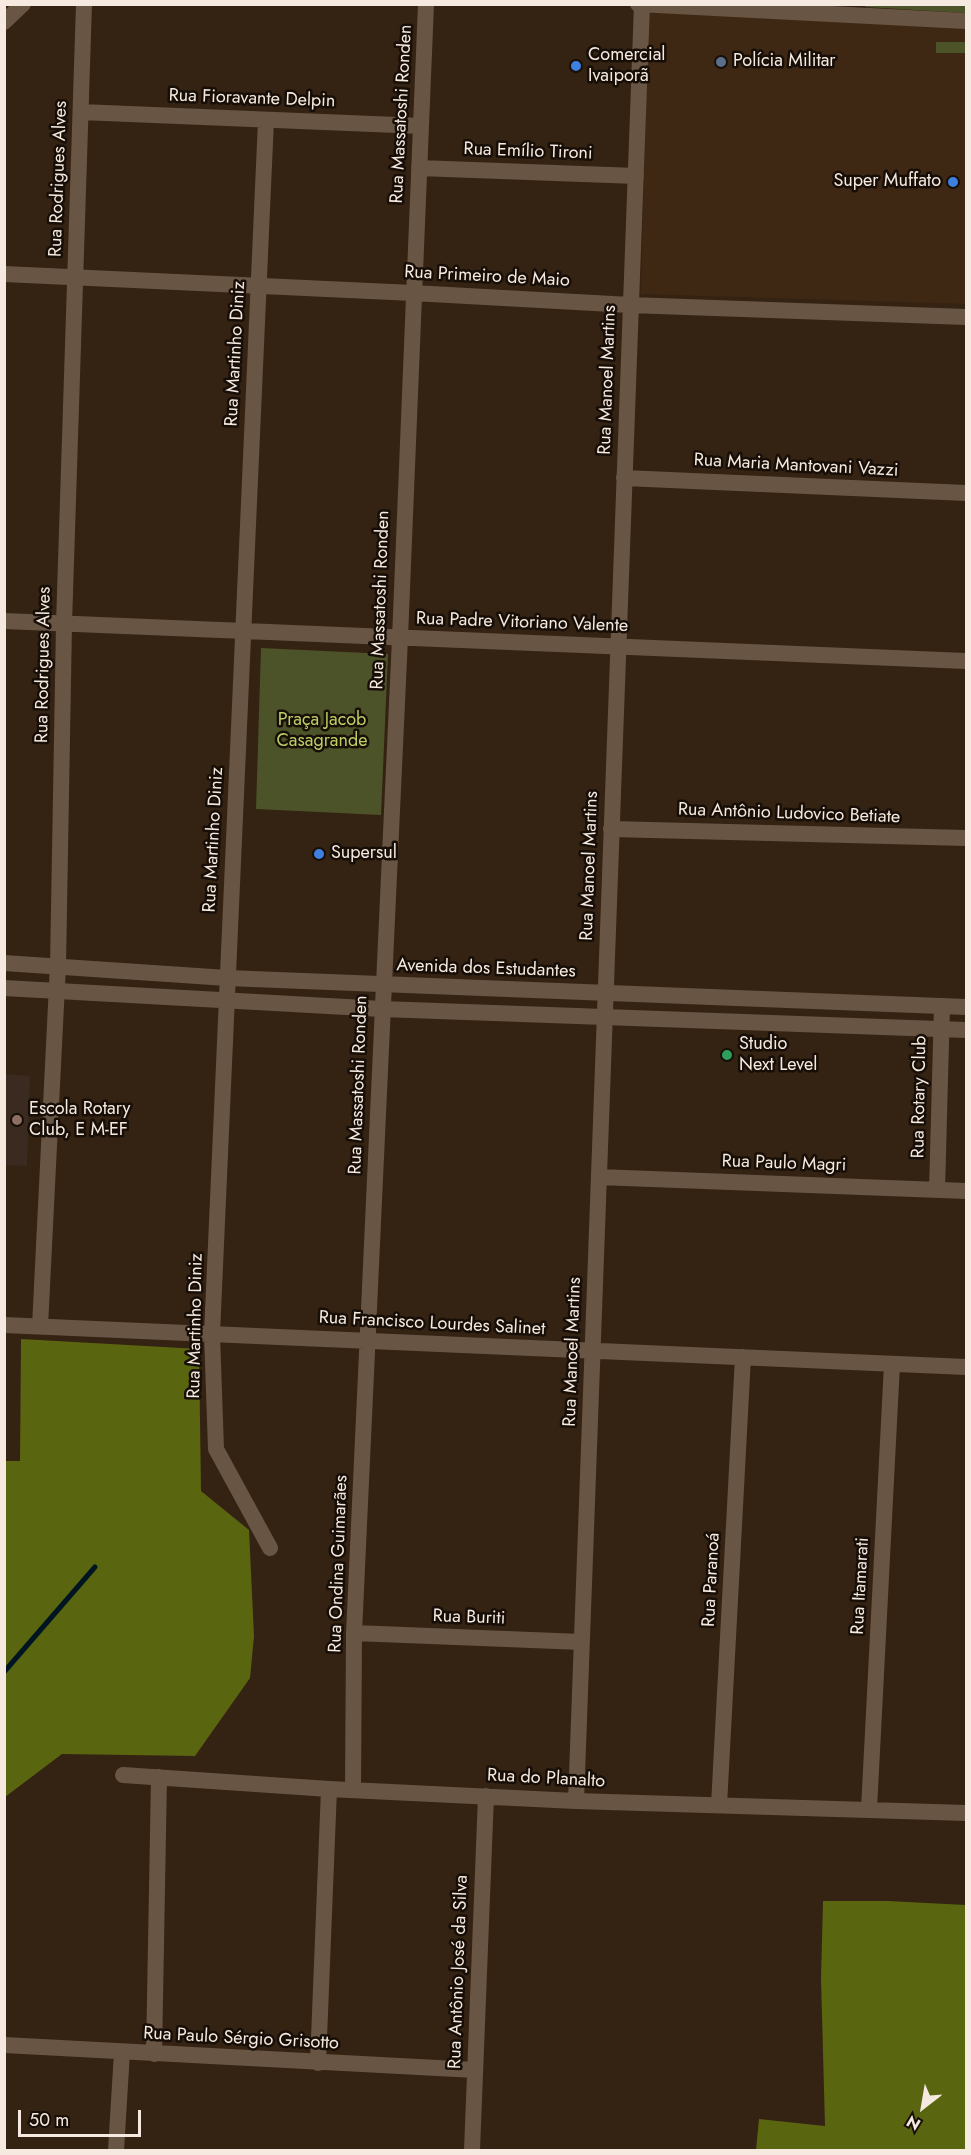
<!DOCTYPE html>
<meta charset="utf-8">
<style>
body{margin:0}
#map{position:relative;width:971px;height:2155px;overflow:hidden;background:#342213;font-family:Jost,sans-serif}
canvas{display:block}
.frame{position:absolute;inset:0;border:6px solid #f6eae0;pointer-events:none}
.north{position:absolute;left:893px;top:2077px;width:60px;height:60px;-webkit-text-stroke:4px #160e07;paint-order:stroke;rotate:211deg;font-size:16px;font-weight:700;line-height:24px;text-align:center;color:#f6eae0}
.north::after{content:'';display:block;margin:auto;width:21px;height:27px;background:#f6eae0;clip-path:polygon(50% 0,100% 100%,50% 72%,0 100%)}
.scale{position:absolute;left:18px;top:2110px;width:123px;height:27px;box-sizing:border-box;border:3px solid #f6eae0;border-top:0;padding-left:8px;font-size:18px;line-height:21px;white-space:nowrap;color:#f6eae0;-webkit-text-stroke:4px #160e07;paint-order:stroke}
</style>
<div id="map">
<canvas width="971" height="2155"></canvas>
<div class="frame"></div>
<div class="north">N</div>
<div class="scale">50 m</div>
</div>
<script>
const ctx = document.querySelector('canvas').getContext('2d');
ctx.lineJoin = 'round';
function fill(path, color) { ctx.fillStyle = color; ctx.fill(path, 'evenodd'); }
const shape = rows => new Path2D(rows.map(r => 'M' + r).join(''));
function strokePath(path, color, width, dash) { ctx.strokeStyle = color; ctx.lineWidth = width; ctx.lineCap = dash ? 'butt' : 'round'; ctx.setLineDash(dash || []); ctx.stroke(path); }
function label(font, color, halo, rows, align = 'center') {
  ctx.font = font + ' Jost,sans-serif'; ctx.lineWidth = 5; ctx.setLineDash([]); ctx.textBaseline = 'middle'; ctx.strokeStyle = halo; ctx.fillStyle = color; for (const [text, x, y, turn = 0] of rows) {
    ctx.save(); ctx.translate(x, y); ctx.rotate((+turn || 0) * Math.PI / 180); ctx.textAlign = isNaN(turn) ? turn : align; if (halo) ctx.strokeText(text, 0, 0); ctx.fillText(text, 0, 0); ctx.restore();
  }
}
fill(shape([
 [648,10,966,22,966,304,641,294]
]), '#3f2813');
fill(shape([
 [5,1074,30,1076,27,1166,5,1165]
]), '#3a2a20');
fill(shape([
 [866,4,966,5,966,13,865,7],
 [936,42,966,42,966,53,936,53],
 [261,648,388,654,381,815,256,809]
]), '#4c5329');
fill(shape([
 [21,1339,199,1349,201,1491,249,1530,254,1636,250,1678,195,1756,62,1754,5,1797,4,1461,20,1461],
 [823,1901,888,1901,966,1905,966,2150,756,2150,759,2119,825,2126,821,1979]
]), '#5a6510');
strokePath(shape([
 [4,1672,95,1567]
]), '#001521', 5);
strokePath(shape([
 [638,4,966,21],
 [4,22,23,4],
 [81,112,421,126],
 [266,120,212,1334,216,1449,270,1548],
 [419,168,636,176],
 [4,274,413,293,630,305,966,317],
 [624,478,966,493],
 [4,621,966,661],
 [611,829,966,838],
 [599,1177,966,1191],
 [937,1190,942,1006],
 [4,1325,966,1367],
 [40,1326,58,965,64,624,84,4],
 [354,1633,582,1642],
 [123,1775,329,1789,576,1801,966,1813],
 [353,1790,354,1633,400,638,426,4],
 [576,1801,642,4],
 [719,1805,743,1357],
 [869,1809,892,1364],
 [4,2045,475,2070],
 [154,2054,159,1777],
 [318,2063,329,1789],
 [116,2150,122,2052],
 [472,2150,486,1796]
]), '#695544', 16);
strokePath(shape([
 [4,963,227,978,966,1007],
 [4,988,382,1009,966,1030]
]), '#695544', 16);
for (const [x, y, r, color] of [
 [721,62,6,"#5c6f8a"],
 [576,66,6,"#3f7fe0"],
 [953,182,6,"#3f7fe0"],
 [319,854,6,"#3f7fe0"],
 [727,1055,6,"#2e9e5b"],
 [17,1120,6,"#8d6e63"]
]) { const dot = new Path2D(); dot.arc(x, y, r, 0, 2 * Math.PI); ctx.fillStyle = color; ctx.fill(dot); strokePath(dot, '#160e07', 2); }
label('18px', '#f6eae0', '#160e07', [
 ["Comercial",588,56],
 ["Ivaiporã",588,77],
 ["Polícia Militar",733,62],
 ["Super Muffato",941,182,"right"],
 ["Supersul",331,854],
 ["Studio",739,1045],
 ["Next Level",739,1066],
 ["Escola Rotary",29,1110],
 ["Club, E M-EF",29,1131]
], 'left');
label('18px', '#f6eae0', '#160e07', [
 ["Rua Fioravante Delpin",252,99,2],
 ["Rua Massatoshi Ronden",402,114,-87],
 ["Rua Emílio Tironi",528,152,2],
 ["Rua Rodrigues Alves",59,179,-88],
 ["Rua Primeiro de Maio",487,277,3],
 ["Rua Martinho Diniz",236,354,-87],
 ["Rua Manoel Martins",608,380,-88],
 ["Rua Maria Mantovani Vazzi",796,466,3],
 ["Rua Massatoshi Ronden",381,600,-88],
 ["Rua Padre Vitoriano Valente",522,623,2],
 ["Rua Rodrigues Alves",44,665,-89],
 ["Rua Antônio Ludovico Betiate",789,814,2],
 ["Rua Martinho Diniz",214,840,-87],
 ["Rua Manoel Martins",590,866,-88],
 ["Avenida dos Estudantes",486,969,2],
 ["Rua Massatoshi Ronden",359,1085,-88],
 ["Rua Rotary Club",920,1097,-89],
 ["Rua Paulo Magri",784,1164,2],
 ["Rua Francisco Lourdes Salinet",432,1324,3],
 ["Rua Martinho Diniz",196,1326,-89],
 ["Rua Manoel Martins",573,1352,-88],
 ["Rua Ondina Guimarães",339,1564,-88],
 ["Rua Paranoá",712,1580,-87],
 ["Rua Itamarati",861,1586,-87],
 ["Rua Buriti",469,1618,2],
 ["Rua do Planalto",546,1779,3],
 ["Rua Antônio José da Silva",459,1972,-88],
 ["Rua Paulo Sérgio Grisotto",241,2039,3]
]);
label('18px', '#bdcf64', '#160e07', [
 ["Praça Jacob",322,721],
 ["Casagrande",322,742]
]);
</script>
